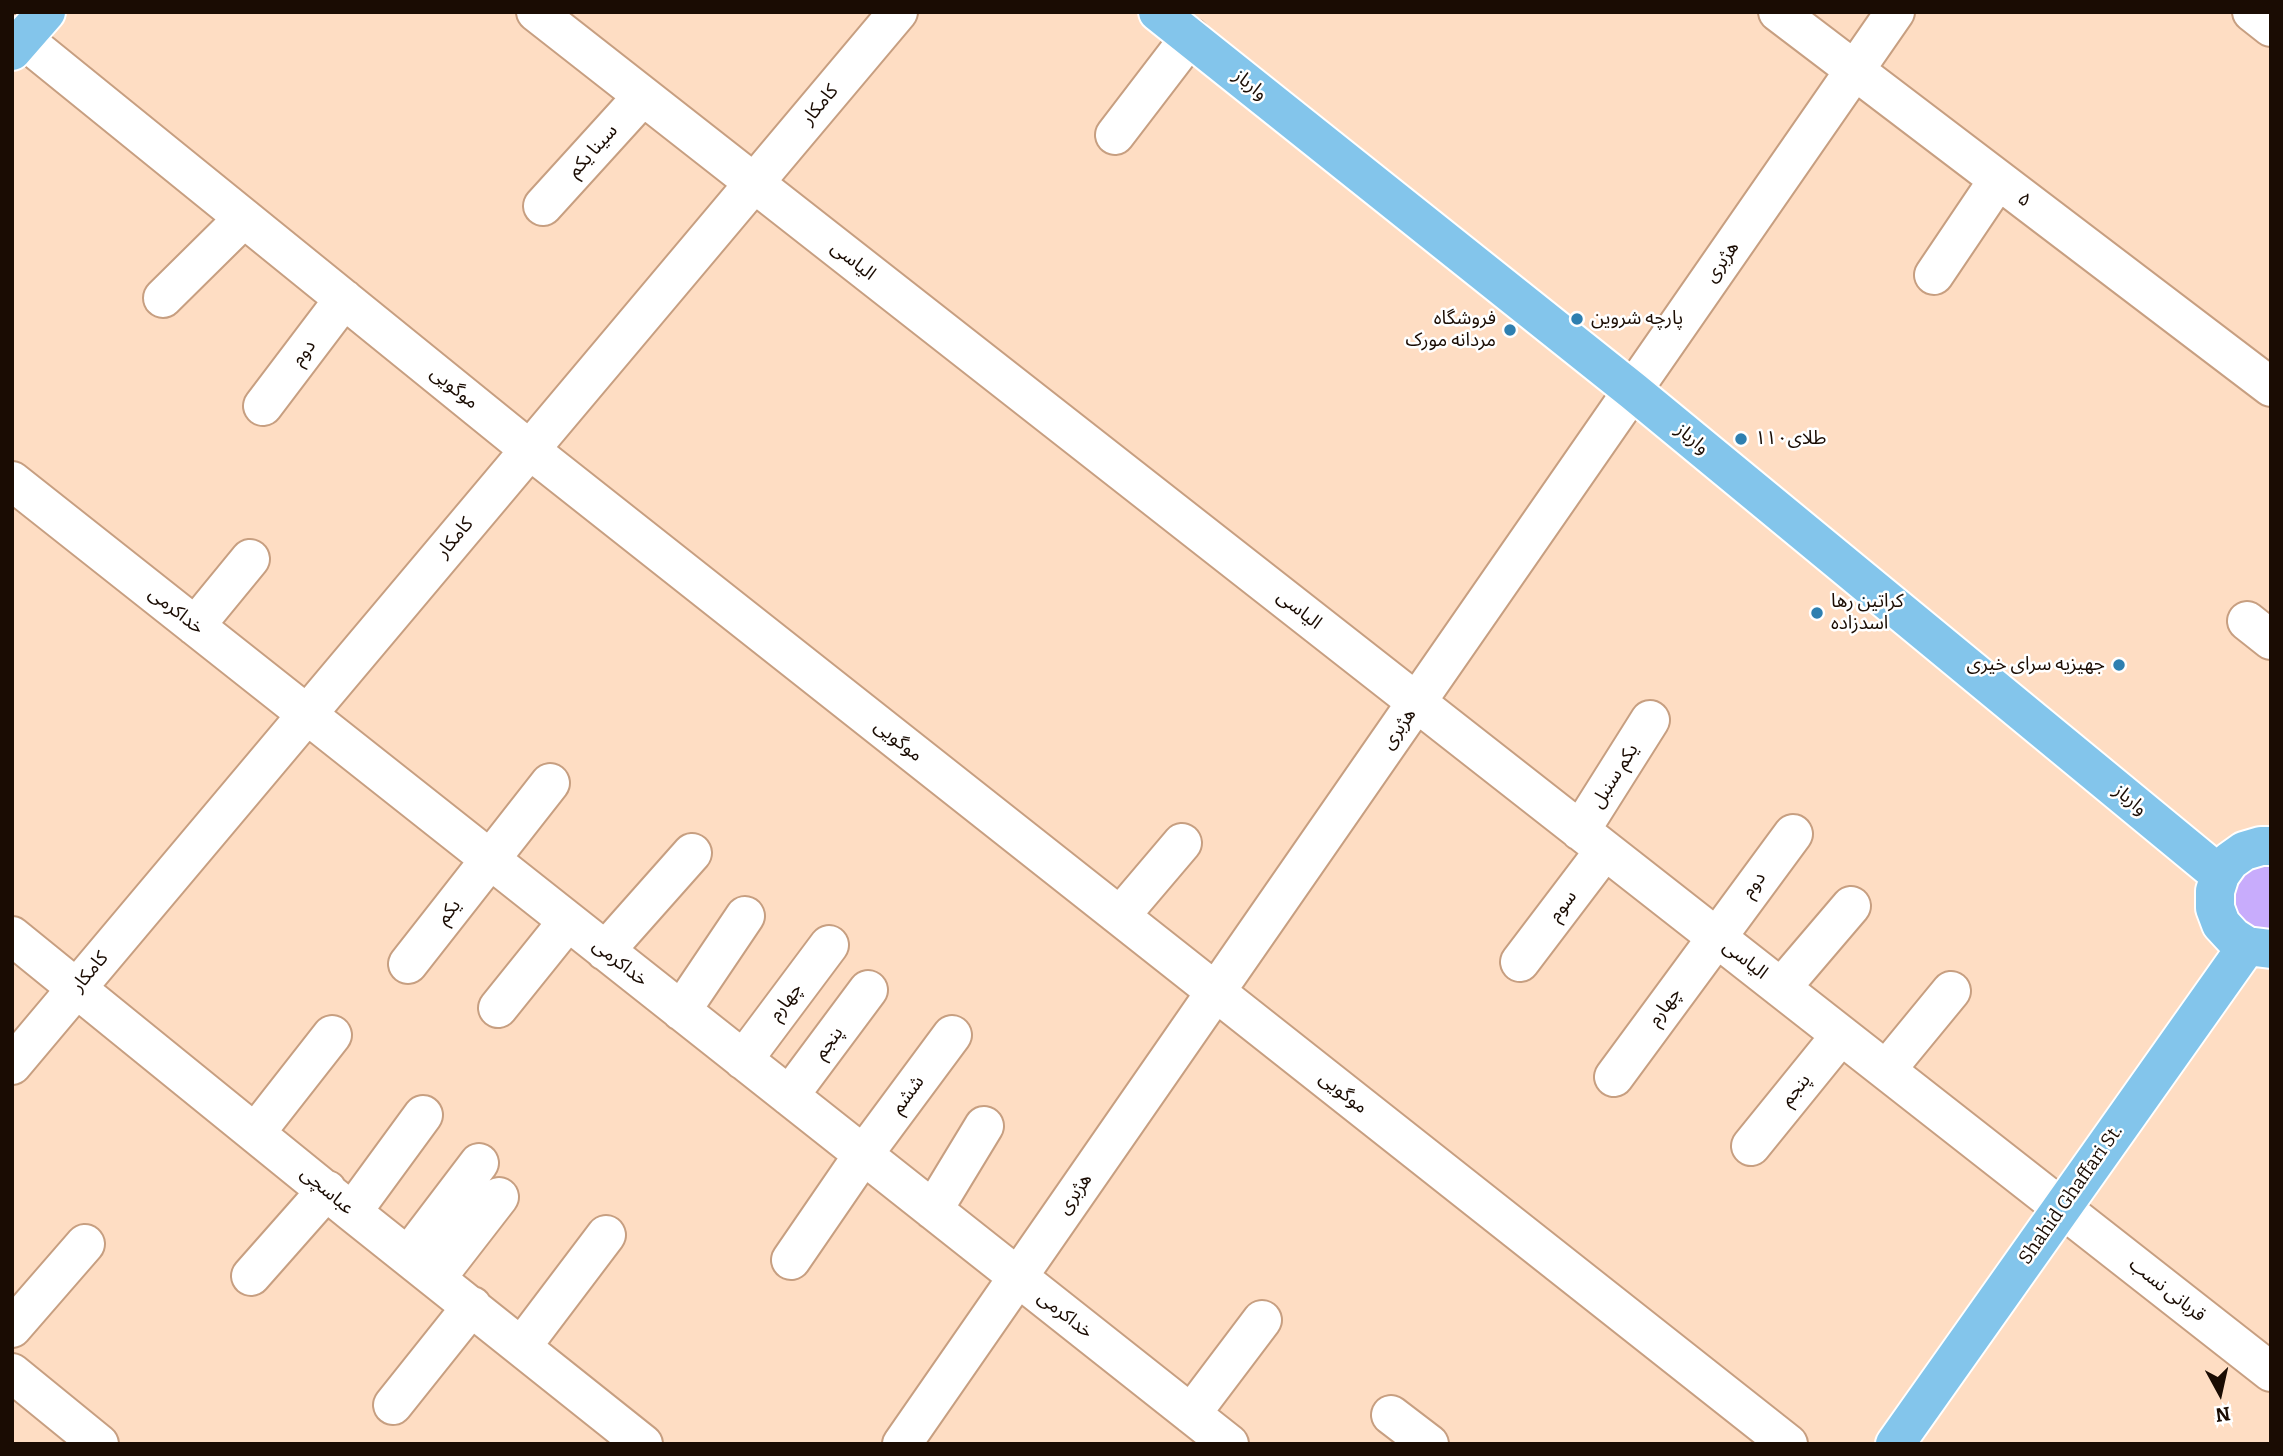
<!DOCTYPE html>
<meta charset="utf-8">
<style>
body{margin:0}
#map{position:relative;width:2283px;height:1456px;overflow:hidden;background:#feddc3;font-family:Bitter,serif}
canvas{display:block}
.frame{position:absolute;inset:0;border:14px solid #1a0c03;pointer-events:none}
.north{position:absolute;left:2185px;top:1358px;width:70px;height:70px;-webkit-text-stroke:5px #fff;paint-order:stroke;rotate:172deg;font-size:19px;font-weight:700;line-height:28px;text-align:center;color:#1a0c03}
.north::after{content:'';display:block;margin:auto;width:24px;height:32px;background:#1a0c03;clip-path:polygon(50% 0,100% 100%,50% 72%,0 100%)}
</style>
<div id="map">
<canvas width="2283" height="1456"></canvas>
<div class="frame"></div>
<div class="north">N</div>
</div>
<script>
const ctx = document.querySelector('canvas').getContext('2d');
ctx.lineJoin = 'round';
function fill(path, color) { ctx.fillStyle = color; ctx.fill(path, 'evenodd'); }
const shape = rows => new Path2D(rows.map(r => 'M' + r).join(''));
function strokePath(path, color, width, dash) { ctx.strokeStyle = color; ctx.lineWidth = width; ctx.lineCap = dash ? 'butt' : 'round'; ctx.setLineDash(dash || []); ctx.stroke(path); }
function label(font, color, halo, rows, align = 'center') {
  ctx.font = font + ' Bitter,"Noto Sans Arabic",serif'; ctx.lineWidth = 5; ctx.setLineDash([]); ctx.textBaseline = 'middle'; ctx.strokeStyle = halo; ctx.fillStyle = color; for (const [text, x, y, turn = 0] of rows) {
    ctx.save(); ctx.translate(x, y); ctx.rotate((+turn || 0) * Math.PI / 180); ctx.textAlign = isNaN(turn) ? turn : align; if (halo) ctx.strokeText(text, 0, 0); ctx.fillText(text, 0, 0); ctx.restore();
  }
}
fill(shape([
 [2271,863,2271,935,2238,923,2229,891,2242,871]
]), '#c8acfc');
const minor = shape([
 [536,12,2271,1372],
 [1778,12,2271,387],
 [2252,12,2271,27],
 [12,34,23,39,530,450,1788,1444],
 [1115,135,1190,37],
 [543,206,643,96],
 [1934,275,1998,180],
 [163,298,244,218],
 [263,406,344,299],
 [12,481,1229,1444],
 [2247,621,2271,640],
 [195,626,250,559],
 [1580,831,1650,720],
 [1120,916,1182,843],
 [12,936,352,1212,643,1444],
 [605,951,692,853],
 [1520,962,1605,850],
 [408,964,550,783],
 [1781,988,1851,906],
 [498,1008,568,921],
 [681,1011,745,916],
 [743,1060,829,945],
 [12,1065,898,12],
 [1886,1070,1951,991],
 [1614,1077,1793,834],
 [789,1096,868,990],
 [256,1132,332,1035],
 [1751,1146,1841,1035],
 [933,1210,984,1126],
 [352,1212,423,1115],
 [409,1255,479,1163],
 [791,1260,863,1155,952,1035],
 [251,1276,327,1190],
 [437,1277,499,1197],
 [12,1328,85,1244],
 [522,1346,606,1235],
 [12,1373,99,1444],
 [393,1405,472,1306],
 [1191,1414,1262,1320],
 [1391,1415,1429,1444],
 [902,1444,1895,12]
]);
const major = shape([
 [1158,12,1633,391,2220,875],
 [12,51,46,12],
 [2271,846,2261,846,2244,851,2230,861,2220,875,2215,891,2215,908,2221,924,2233,937,2247,946,2271,949],
 [1895,1444,2247,946]
]);
strokePath(minor, '#c79f81', 42);
strokePath(major, '#fff', 42);
strokePath(minor, '#fff', 38);
strokePath(major, '#83c5eb', 38);
for (const [x, y, r, color] of [
 [1577,319,7,"#2e7fb0"],
 [1510,330,7,"#2e7fb0"],
 [1741,439,7,"#2e7fb0"],
 [1817,613,7,"#2e7fb0"],
 [2119,665,7,"#2e7fb0"]
]) { const dot = new Path2D(); dot.arc(x, y, r, 0, 2 * Math.PI); ctx.fillStyle = color; ctx.fill(dot); strokePath(dot, '#fff', 2.5); }
label('19px', '#1a0c03', '#fff', [
 ["وارباز",1250,85,39],
 ["کامکار",820,105,-50],
 ["سینا یکم",593,151,-48],
 ["۵",2024,200,37],
 ["الیاسی",853,261,38],
 ["هژبری",1722,262,-55],
 ["دوم",304,353,-53],
 ["موگویی",454,388,39],
 ["وارباز",1692,439,40],
 ["کامکار",455,538,-50],
 ["الیاسی",1299,610,38],
 ["خداکرمی",176,611,38],
 ["هژبری",1399,729,-55],
 ["موگویی",898,741,38],
 ["یکم سنبل",1615,776,-58],
 ["وارباز",2130,800,40],
 ["دوم",1754,885,-53],
 ["سوم",1563,906,-53],
 ["یکم",449,912,-52],
 ["الیاسی",1745,960,38],
 ["خداکرمی",620,963,38],
 ["کامکار",90,972,-50],
 ["چهارم",786,1002,-53],
 ["چهارم",1665,1007,-54],
 ["پنجم",829,1043,-53],
 ["پنجم",1796,1090,-51],
 ["موگویی",1343,1093,38],
 ["ششم",908,1095,-54],
 ["عباسچی",327,1191,40],
 ["هژبری",1075,1194,-55],
 ["Shahid Ghaffari St.",2071,1195,-55],
 ["قربانی نسب",2167,1290,38],
 ["خداکرمی",1065,1315,38]
]);
label('19px', '#1a0c03', '#fff', [
 ["فروشگاه",1496,319,"right"],
 ["مردانه مورک",1496,341,"right"],
 ["پارچه شروین",1591,319],
 ["طلای۱۱۰",1755,439],
 ["کراتین رها",1831,602],
 ["اسدزاده",1831,624],
 ["جهیزیه سرای خیری",2105,665,"right"]
], 'left');
</script>
